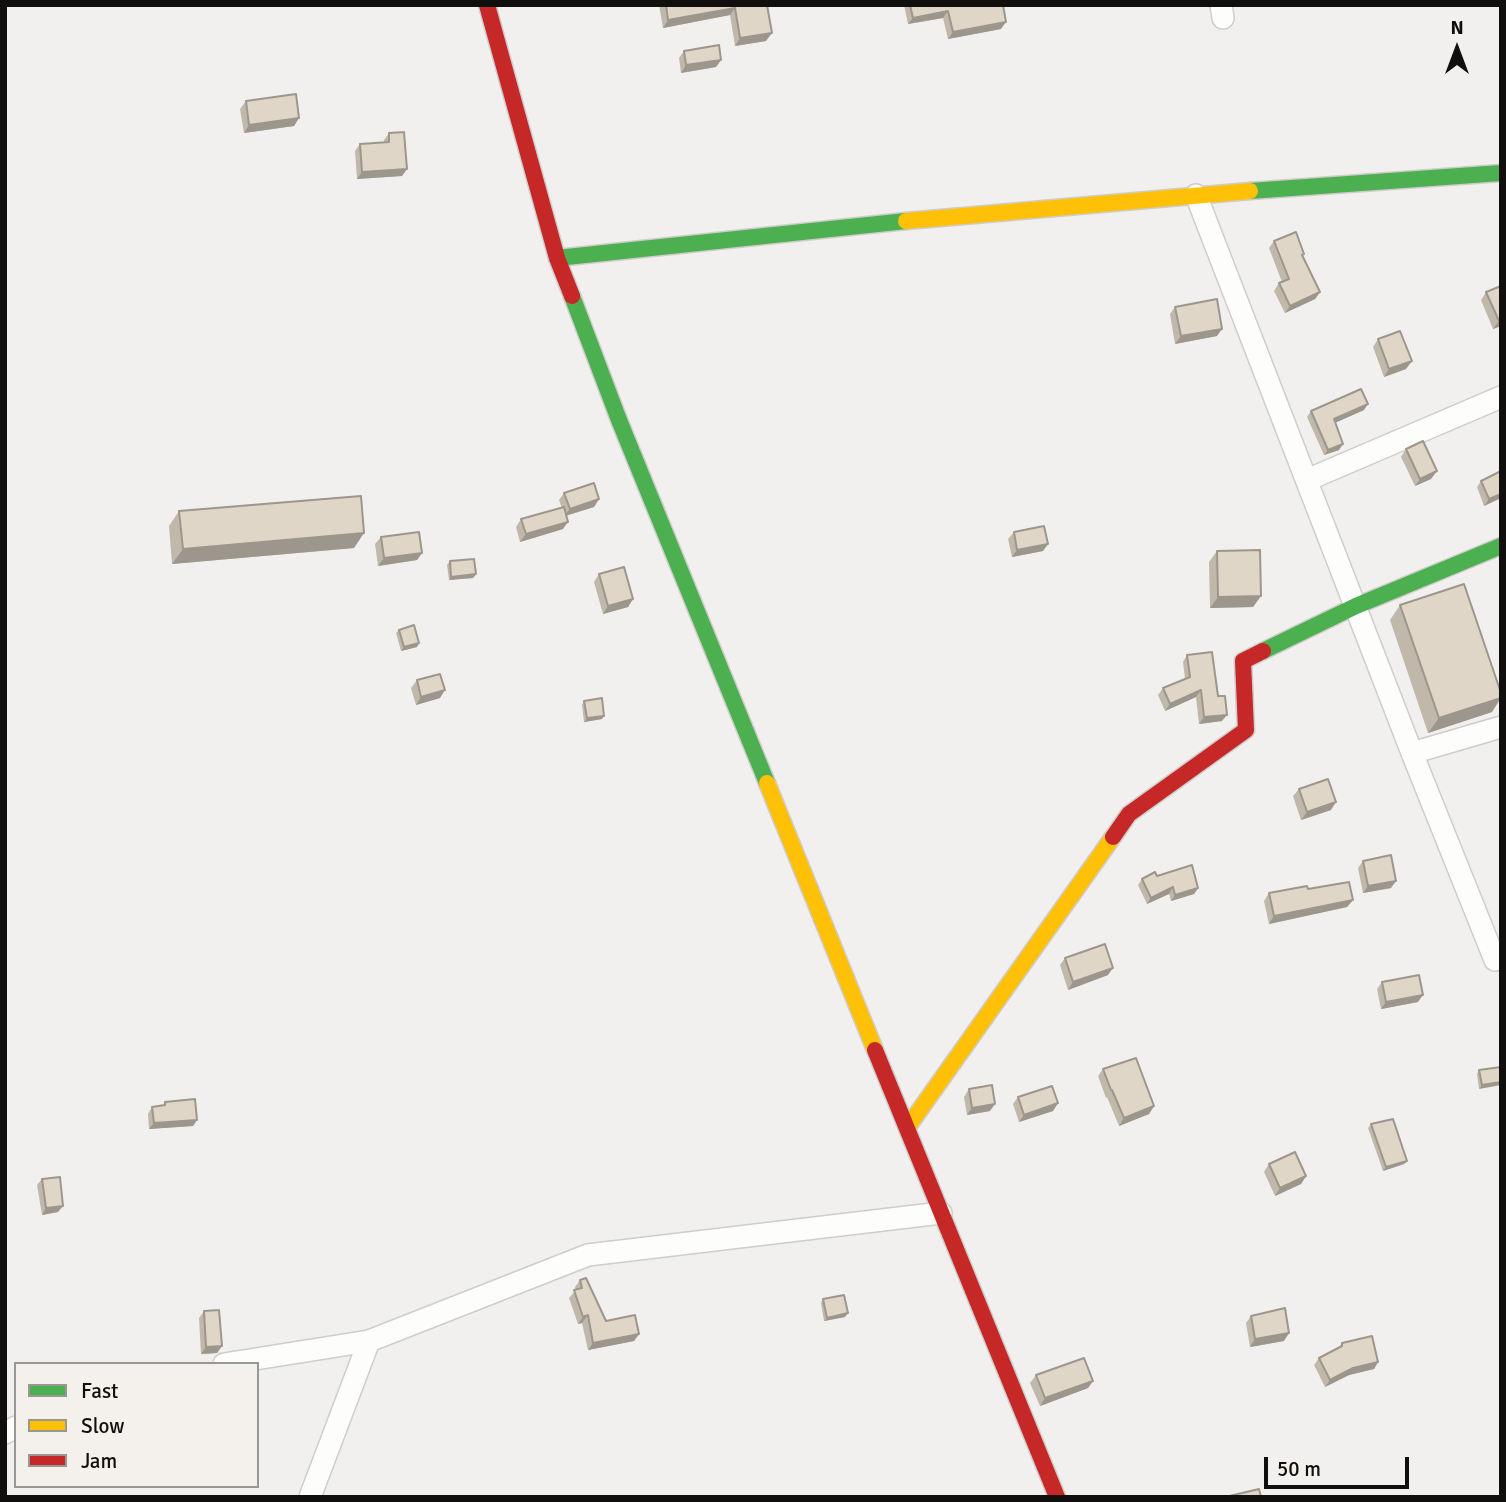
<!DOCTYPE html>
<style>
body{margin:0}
#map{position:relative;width:1506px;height:1502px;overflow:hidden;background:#f2f0ee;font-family:Signika,sans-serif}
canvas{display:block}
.frame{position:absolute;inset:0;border:7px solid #100f0d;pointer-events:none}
.legend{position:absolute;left:14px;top:1362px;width:245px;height:126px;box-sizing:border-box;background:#f4f1ec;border:2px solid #999793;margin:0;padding:9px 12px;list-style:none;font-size:21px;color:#100f0d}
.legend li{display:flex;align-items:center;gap:14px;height:35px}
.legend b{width:35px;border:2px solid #999793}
.north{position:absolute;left:1422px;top:14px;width:70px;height:70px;-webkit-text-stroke:5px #f4f1ec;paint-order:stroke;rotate:0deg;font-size:19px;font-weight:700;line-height:28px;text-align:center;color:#100f0d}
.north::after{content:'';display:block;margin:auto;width:24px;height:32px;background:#100f0d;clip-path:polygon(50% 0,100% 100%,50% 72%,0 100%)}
.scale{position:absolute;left:1264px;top:1457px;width:145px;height:32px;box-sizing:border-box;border:4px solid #100f0d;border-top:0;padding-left:9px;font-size:21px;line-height:24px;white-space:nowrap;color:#100f0d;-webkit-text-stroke:5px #f4f1ec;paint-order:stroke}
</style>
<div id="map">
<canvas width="1506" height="1502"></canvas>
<div class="frame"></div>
<ul class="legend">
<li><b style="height:9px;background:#4caf50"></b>Fast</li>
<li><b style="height:9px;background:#ffc107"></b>Slow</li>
<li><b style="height:9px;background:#c62828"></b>Jam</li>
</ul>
<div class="north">N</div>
<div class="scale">50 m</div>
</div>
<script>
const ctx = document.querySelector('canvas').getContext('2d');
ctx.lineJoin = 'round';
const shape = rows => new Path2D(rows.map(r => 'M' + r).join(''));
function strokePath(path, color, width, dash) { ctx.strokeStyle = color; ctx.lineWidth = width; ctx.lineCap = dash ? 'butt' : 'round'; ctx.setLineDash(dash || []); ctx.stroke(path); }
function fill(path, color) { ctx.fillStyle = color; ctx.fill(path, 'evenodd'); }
const street = shape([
 [1221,5,1223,18],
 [1196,195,1412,753,1495,960],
 [1307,480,1501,397],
 [1412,753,1501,727],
 [224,1364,369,1341],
 [5,1433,16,1427],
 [310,1497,369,1341,588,1255,941,1213]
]);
const fast = shape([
 [1250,191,1501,173],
 [557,258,906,221],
 [572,296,619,420,767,783],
 [1263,651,1356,606,1501,546]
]);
const slow = shape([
 [906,221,1250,191],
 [767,783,875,1050],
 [907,1128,1113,837]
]);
const jam = shape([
 [487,5,557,258,572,296],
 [1113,837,1129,814,1246,730,1243,661,1263,651],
 [875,1050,1057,1497]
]);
strokePath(street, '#cfcdcb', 24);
strokePath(fast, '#cfcdcb', 19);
strokePath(slow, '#cfcdcb', 19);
strokePath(jam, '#cfcdcb', 19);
strokePath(street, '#fdfdfc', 21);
strokePath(fast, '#4caf50', 16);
strokePath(slow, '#ffc107', 16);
strokePath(jam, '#c62828', 16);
fill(shape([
 [659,5,767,5,766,41,735,46,730,15,663,28],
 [904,5,1003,5,1001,29,948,39,943,18,908,24],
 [684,51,721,60,716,67,681,73,679,58],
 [246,101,299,118,294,126,244,133,240,109],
 [389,133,407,169,402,176,357,179,355,151,360,144,384,142,384,140],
 [1274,241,1304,254,1302,256,1320,292,1315,299,1285,313,1274,291,1279,283,1282,282,1269,248],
 [1486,292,1501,326,1493,329,1481,300],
 [1175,307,1217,336,1175,344,1170,314],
 [1378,339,1406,369,1384,377,1373,347],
 [1364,410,1335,423,1339,450,1324,455,1307,417,1311,411],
 [1406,449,1431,479,1415,486,1401,457],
 [1501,471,1501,498,1484,506,1477,487,1481,481],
 [564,493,599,499,594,507,566,516,563,529,520,542,516,527,521,519,562,508,559,500],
 [179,511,354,548,172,564,169,526],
 [1014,532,1048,544,1043,551,1012,557,1008,539],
 [381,537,422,553,417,560,378,566,375,544],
 [1217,551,1261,596,1253,607,1210,608,1209,562],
 [450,561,476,574,473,578,449,580,447,565],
 [599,574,633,599,628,607,603,614,594,582],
 [1400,605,1492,712,1428,733,1390,620],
 [399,630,417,647,401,651,396,633],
 [1187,655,1218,696,1222,721,1199,724,1196,697,1165,711,1158,695,1163,688,1185,679,1183,662],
 [417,680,440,698,416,705,411,688],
 [584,701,604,716,602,719,584,722,582,705],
 [1299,789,1331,810,1301,820,1293,796],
 [1363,861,1391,888,1363,893,1358,868],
 [1157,876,1198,888,1194,894,1171,901,1169,894,1147,904,1138,885,1142,879],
 [1269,893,1353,900,1347,907,1269,924,1264,901],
 [1065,958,1108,975,1068,990,1060,965],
 [1382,982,1418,1002,1381,1009,1377,989],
 [1501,1067,1479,1089,1477,1074,1479,1070],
 [1103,1069,1154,1106,1149,1114,1119,1126,1107,1097,1106,1098,1098,1076],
 [969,1089,990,1111,967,1115,964,1097],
 [1018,1097,1058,1103,1053,1111,1019,1122,1013,1104],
 [165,1102,197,1120,193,1126,149,1129,148,1114,152,1107,163,1105],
 [1371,1124,1407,1161,1404,1164,1383,1171,1368,1128],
 [1269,1164,1306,1176,1301,1184,1275,1196,1264,1172],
 [42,1179,58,1212,42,1215,37,1185],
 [580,1280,606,1321,639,1334,634,1341,588,1350,582,1323,578,1324,569,1298,576,1290,575,1287],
 [823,1299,845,1317,824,1321,821,1303],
 [204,1311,222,1346,217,1353,201,1354,199,1318],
 [1251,1316,1284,1341,1250,1347,1246,1323],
 [1342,1343,1378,1362,1374,1369,1349,1375,1325,1387,1314,1365,1319,1358,1338,1349],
 [1036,1375,1093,1381,1088,1388,1040,1406,1030,1383]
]), '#c1b8ac');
fill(shape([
 [735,8,730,15,663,28,668,20],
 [948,11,943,18,908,24,913,18],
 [1006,22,1001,29,948,39,953,32],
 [772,33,766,41,735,46,740,38],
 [721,60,716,67,681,73,686,65],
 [299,118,294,126,244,133,249,125],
 [407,169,402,176,357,179,362,172],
 [1320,292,1315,299,1285,313,1290,306],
 [1501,320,1501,326,1493,329,1499,321],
 [1222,329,1217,336,1175,344,1181,336],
 [1412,361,1406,369,1384,377,1389,369],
 [1368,404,1364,410,1330,425,1334,419],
 [1343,444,1339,450,1324,455,1328,450],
 [1437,471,1431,479,1415,486,1420,479],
 [1501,494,1501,498,1484,506,1489,499],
 [599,499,594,507,564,516,570,509],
 [568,522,563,529,520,542,526,534],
 [364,533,354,548,172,564,183,549],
 [1048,544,1043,551,1012,557,1017,550],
 [422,553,417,560,378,566,384,558],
 [476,574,473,578,449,580,451,577],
 [1261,596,1253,607,1210,608,1218,597],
 [633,599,628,607,603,614,608,606],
 [419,643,417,647,401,651,404,647],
 [445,690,440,698,416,705,421,697],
 [1201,690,1196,697,1165,711,1170,704],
 [1501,698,1492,712,1428,733,1439,718],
 [1227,715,1222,721,1199,724,1204,717],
 [604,716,602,719,584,722,587,718],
 [1336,802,1331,810,1301,820,1307,812],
 [1396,881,1391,888,1363,893,1368,886],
 [1173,887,1169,894,1147,904,1151,898],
 [1198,888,1194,894,1171,901,1175,895],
 [1353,900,1347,907,1269,924,1274,916],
 [1113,968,1108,975,1068,990,1073,982],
 [1423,995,1418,1002,1381,1009,1386,1002],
 [1501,1082,1501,1085,1479,1089,1482,1085],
 [1058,1103,1053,1111,1019,1122,1024,1115],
 [995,1104,990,1111,967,1115,972,1108],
 [1154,1106,1149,1114,1119,1126,1124,1118],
 [197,1120,193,1126,149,1129,154,1123],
 [1407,1161,1404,1164,1383,1171,1386,1167],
 [1306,1176,1301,1184,1275,1196,1280,1188],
 [63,1206,58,1212,42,1215,46,1208],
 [848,1313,845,1317,824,1321,827,1318],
 [588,1315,582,1323,578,1324,583,1317],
 [1289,1333,1284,1341,1250,1347,1255,1339],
 [639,1334,634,1341,588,1350,593,1343],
 [222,1346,217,1353,201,1354,206,1347],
 [1378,1362,1374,1369,1349,1375,1325,1387,1330,1380,1353,1368],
 [1093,1381,1088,1388,1040,1406,1045,1398]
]), '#9d968c');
const building = shape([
 [666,5,767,5,772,33,740,38,735,8,668,20,666,5],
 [910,5,1003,5,1006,22,953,32,948,11,913,18,910,5],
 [719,45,721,60,686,65,684,51,719,45],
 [296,94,299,118,249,125,246,101,296,94],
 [404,132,407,169,362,172,360,144,389,142,389,133,404,132],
 [1296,232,1304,254,1302,255,1320,292,1290,306,1279,283,1289,279,1274,241,1296,232],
 [1501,286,1501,320,1499,321,1486,292,1501,286],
 [1217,299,1222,329,1181,336,1175,307,1217,299],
 [1400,331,1412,361,1389,369,1378,339,1400,331],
 [1361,389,1368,404,1334,419,1343,444,1328,450,1311,411,1361,389],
 [1423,441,1437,471,1420,479,1406,449,1423,441],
 [1501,471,1501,494,1489,499,1481,481,1501,471],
 [594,483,599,499,570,509,564,493,594,483],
 [361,496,364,533,183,549,179,511,361,496],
 [564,507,568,522,526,534,521,519,564,507],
 [1044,526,1048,544,1017,550,1014,532,1044,526],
 [419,532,422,553,384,558,381,537,419,532],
 [1260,550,1261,596,1218,597,1217,551,1260,550],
 [474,559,476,574,451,577,450,561,474,559],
 [624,567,633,599,608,606,599,574,624,567],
 [1464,584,1501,693,1501,698,1439,718,1400,605,1464,584],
 [414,625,419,643,404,647,399,630,414,625],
 [1212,652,1218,696,1225,696,1227,715,1204,717,1201,690,1170,704,1163,688,1190,677,1187,655,1212,652],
 [440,674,445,690,421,697,417,680,440,674],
 [602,698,604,716,587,718,584,701,602,698],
 [1328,779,1336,802,1307,812,1299,789,1328,779],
 [1391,855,1396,881,1368,886,1363,861,1391,855],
 [1192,865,1198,888,1175,895,1173,887,1151,898,1142,879,1155,872,1157,876,1192,865],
 [1349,882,1353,900,1274,916,1269,893,1307,886,1308,889,1349,882],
 [1105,944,1113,968,1073,982,1065,958,1105,944],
 [1419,975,1423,995,1386,1002,1382,982,1419,975],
 [1136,1058,1154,1106,1124,1118,1112,1090,1111,1090,1103,1069,1136,1058],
 [1501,1067,1501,1082,1482,1085,1479,1070,1501,1067],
 [992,1085,995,1104,972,1108,969,1089,992,1085],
 [1052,1086,1058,1103,1024,1115,1018,1097,1052,1086],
 [195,1099,197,1120,154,1123,152,1107,165,1105,165,1102,195,1099],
 [1393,1119,1407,1161,1386,1167,1371,1124,1393,1119],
 [1295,1152,1306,1176,1280,1188,1269,1164,1295,1152],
 [60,1177,63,1206,46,1208,42,1179,60,1177],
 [586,1278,606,1321,635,1315,639,1334,593,1343,588,1315,583,1317,574,1290,582,1288,580,1280,586,1278],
 [844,1295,848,1313,827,1318,823,1299,844,1295],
 [1285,1308,1289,1333,1255,1339,1251,1316,1285,1308],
 [219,1310,222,1346,206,1347,204,1311,219,1310],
 [1372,1336,1378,1362,1353,1368,1330,1380,1319,1358,1342,1346,1342,1343,1372,1336],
 [1084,1358,1093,1381,1045,1398,1036,1375,1084,1358],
 [1259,1489,1261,1497,1225,1497,1259,1489]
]);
fill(building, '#e0d6c8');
strokePath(building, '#9d968c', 2);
</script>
